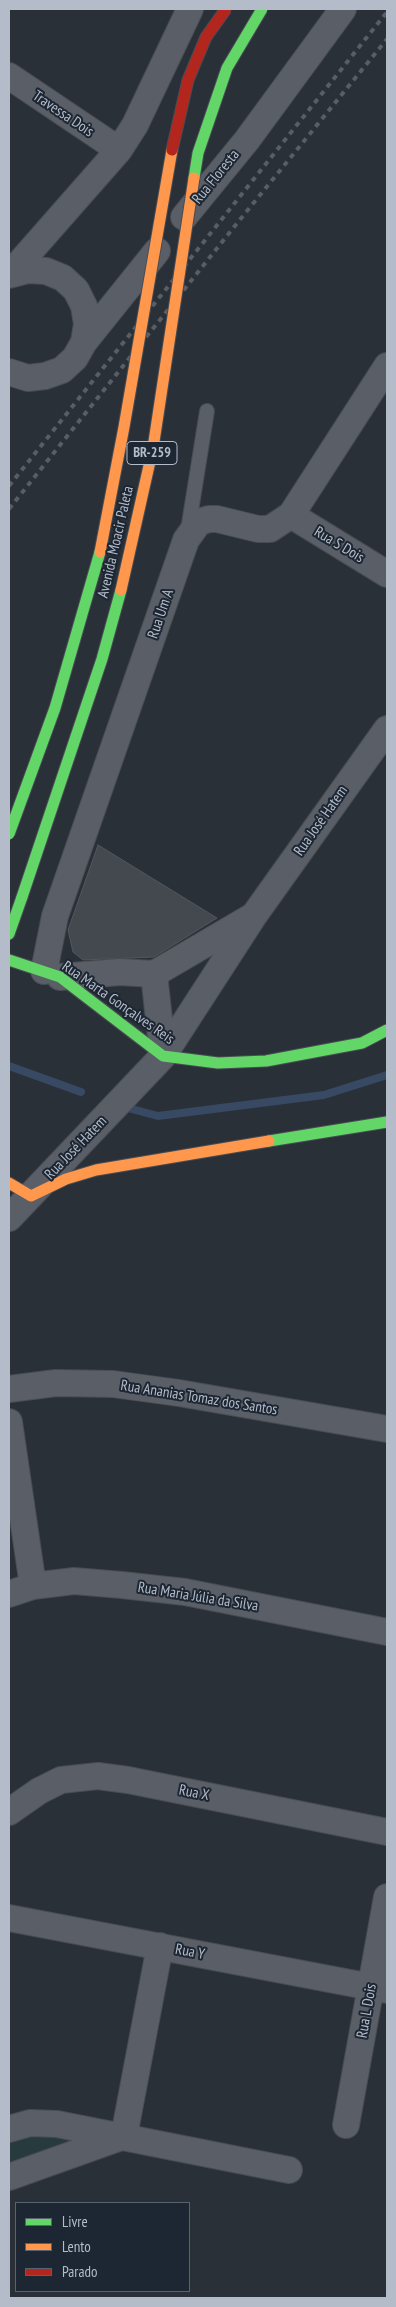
<!DOCTYPE html>
<meta charset="utf-8">
<style>
body{margin:0}
#map{position:relative;width:396px;height:2307px;overflow:hidden;background:#2a3038;font-family:"PT Sans Narrow",sans-serif}
canvas{display:block}
.frame{position:absolute;inset:0;border:10px solid #b4bcc9;pointer-events:none}
.legend{position:absolute;left:15px;top:2202px;width:175px;height:90px;box-sizing:border-box;background:#1d2633;border:1px solid #59626f;margin:0;padding:6px 9px;list-style:none;font-size:15px;color:#b4bcc9}
.legend li{display:flex;align-items:center;gap:10px;height:25px}
.legend b{width:25px;border:1px solid #59626f}
</style>
<div id="map">
<canvas width="396" height="2307"></canvas>
<div class="frame"></div>
<ul class="legend">
<li><b style="height:6px;background:#63d668"></b>Livre</li>
<li><b style="height:6px;background:#ff974d"></b>Lento</li>
<li><b style="height:6px;background:#b3261e"></b>Parado</li>
</ul>
</div>
<script>
const ctx = document.querySelector('canvas').getContext('2d');
ctx.lineJoin = 'round';
function fill(path, color) { ctx.fillStyle = color; ctx.fill(path, 'evenodd'); }
const shape = rows => new Path2D(rows.map(r => 'M' + r).join(''));
function strokePath(path, color, width, dash) { ctx.strokeStyle = color; ctx.lineWidth = width; ctx.lineCap = dash ? 'butt' : 'round'; ctx.setLineDash(dash || []); ctx.stroke(path); }
function label(font, color, halo, rows, align = 'center') {
  ctx.font = font + ' "PT Sans Narrow",sans-serif'; ctx.lineWidth = 4; ctx.setLineDash([]); ctx.textBaseline = 'middle'; ctx.strokeStyle = halo; ctx.fillStyle = color; for (const [text, x, y, turn = 0] of rows) {
    ctx.save(); ctx.translate(x, y); ctx.rotate((+turn || 0) * Math.PI / 180); ctx.textAlign = isNaN(turn) ? turn : align; if (halo) ctx.strokeText(text, 0, 0); ctx.fillText(text, 0, 0); ctx.restore();
  }
}
fill(shape([
 [9,2134,104,2136,9,2172]
]), '#273a3e');
strokePath(shape([
 [9,1066,81,1092],
 [128,1108,158,1116,324,1095,387,1075]
]), '#384963', 8);
const building = shape([
 [98,845,217,918,154,957,83,960,73,952,68,930,98,845]
]);
fill(building, '#444950');
strokePath(building, '#52575f', 1);
const lane = shape([
 [188,530,207,411]
]);
const street = shape([
 [9,76,119,150],
 [184,217,247,140,343,9],
 [10,274,119,150,135,125,190,9],
 [9,275,28,270,46,271,63,278,76,290,84,306,87,324,84,342,75,358,62,370,45,376,28,378,9,372],
 [84,342,157,251],
 [291,515,387,574],
 [44,971,55,916,186,540,199,522,209,519,217,519,258,529,270,529,291,515,387,366],
 [154,974,163,1056],
 [60,977,120,972,154,974,253,916],
 [9,1218,163,1056,255,914,387,729],
 [9,1389,56,1383,113,1384,179,1393,387,1429],
 [9,1422,33,1586],
 [9,1594,33,1586,74,1581,122,1585,185,1592,387,1632],
 [9,1812,39,1791,61,1780,98,1776,128,1780,387,1832],
 [9,1918,387,1990],
 [346,2125,387,1897],
 [9,2129,30,2123,57,2124,289,2170],
 [9,2177,124,2136,160,1946]
]);
const fast = shape([
 [9,934,22,897],
 [9,960,60,977,163,1056,218,1063,266,1061,362,1043,387,1030],
 [269,1141,387,1122]
]);
const slow = shape([
 [9,1183,31,1196,66,1179,96,1170,269,1141]
]);
strokePath(lane, '#484c53', 16);
strokePath(street, '#484c53', 28);
strokePath(fast, '#484c53', 13);
strokePath(slow, '#484c53', 13);
strokePath(lane, '#5a5e66', 14);
strokePath(street, '#5a5e66', 26);
strokePath(fast, '#63d668', 11);
strokePath(slow, '#ff974d', 11);
strokePath(shape([
 [9,486,387,12],
 [9,509,234,227,387,39]
]), '#595d64', 4, [5, 5]);
const fastBridge = shape([
 [194,178,198,153,227,68,262,9],
 [9,834,55,708,100,552],
 [22,897,102,659,121,590]
]);
const slowBridge = shape([
 [100,552,124,427,172,150],
 [121,590,153,448,194,178]
]);
const jamBridge = shape([
 [172,150,188,80,206,37,226,9]
]);
strokePath(fastBridge, '#484c55', 13, []);
strokePath(slowBridge, '#484c55', 13, []);
strokePath(jamBridge, '#484c55', 13, []);
strokePath(fastBridge, '#63d668', 11);
strokePath(slowBridge, '#ff974d', 11);
strokePath(jamBridge, '#b3261e', 11);
for (const [x, y, w] of [
 [152,453,50]
]) { const box = new Path2D(); box.roundRect(x - w / 2, y - 11.5, w, 23, 4); ctx.fillStyle = '#1d2633'; ctx.fill(box); strokePath(box, '#b4bcc9', 1); }
label('bold 14px', '#b4bcc9', null, [
 ["BR-259",152,453]
]);
label('15px', '#b4bcc9', '#1d2633', [
 ["Travessa Dois",63,114,34],
 ["Rua Floresta",216,177,-51],
 ["Avenida Moacir Paleta",116,542,-77],
 ["Rua S Dois",339,545,31],
 ["Rua Um A",161,614,-71],
 ["Rua José Hatem",321,821,-55],
 ["Rua Marta Gonçalves Reis",118,1003,35],
 ["Rua José Hatem",76,1148,-46],
 ["Rua Ananias Tomaz dos Santos",199,1398,9],
 ["Rua Maria Júlia da Silva",198,1597,9],
 ["Rua X",194,1793,11],
 ["Rua Y",190,1952,11],
 ["Rua L Dois",367,2011,-80]
]);
</script>
